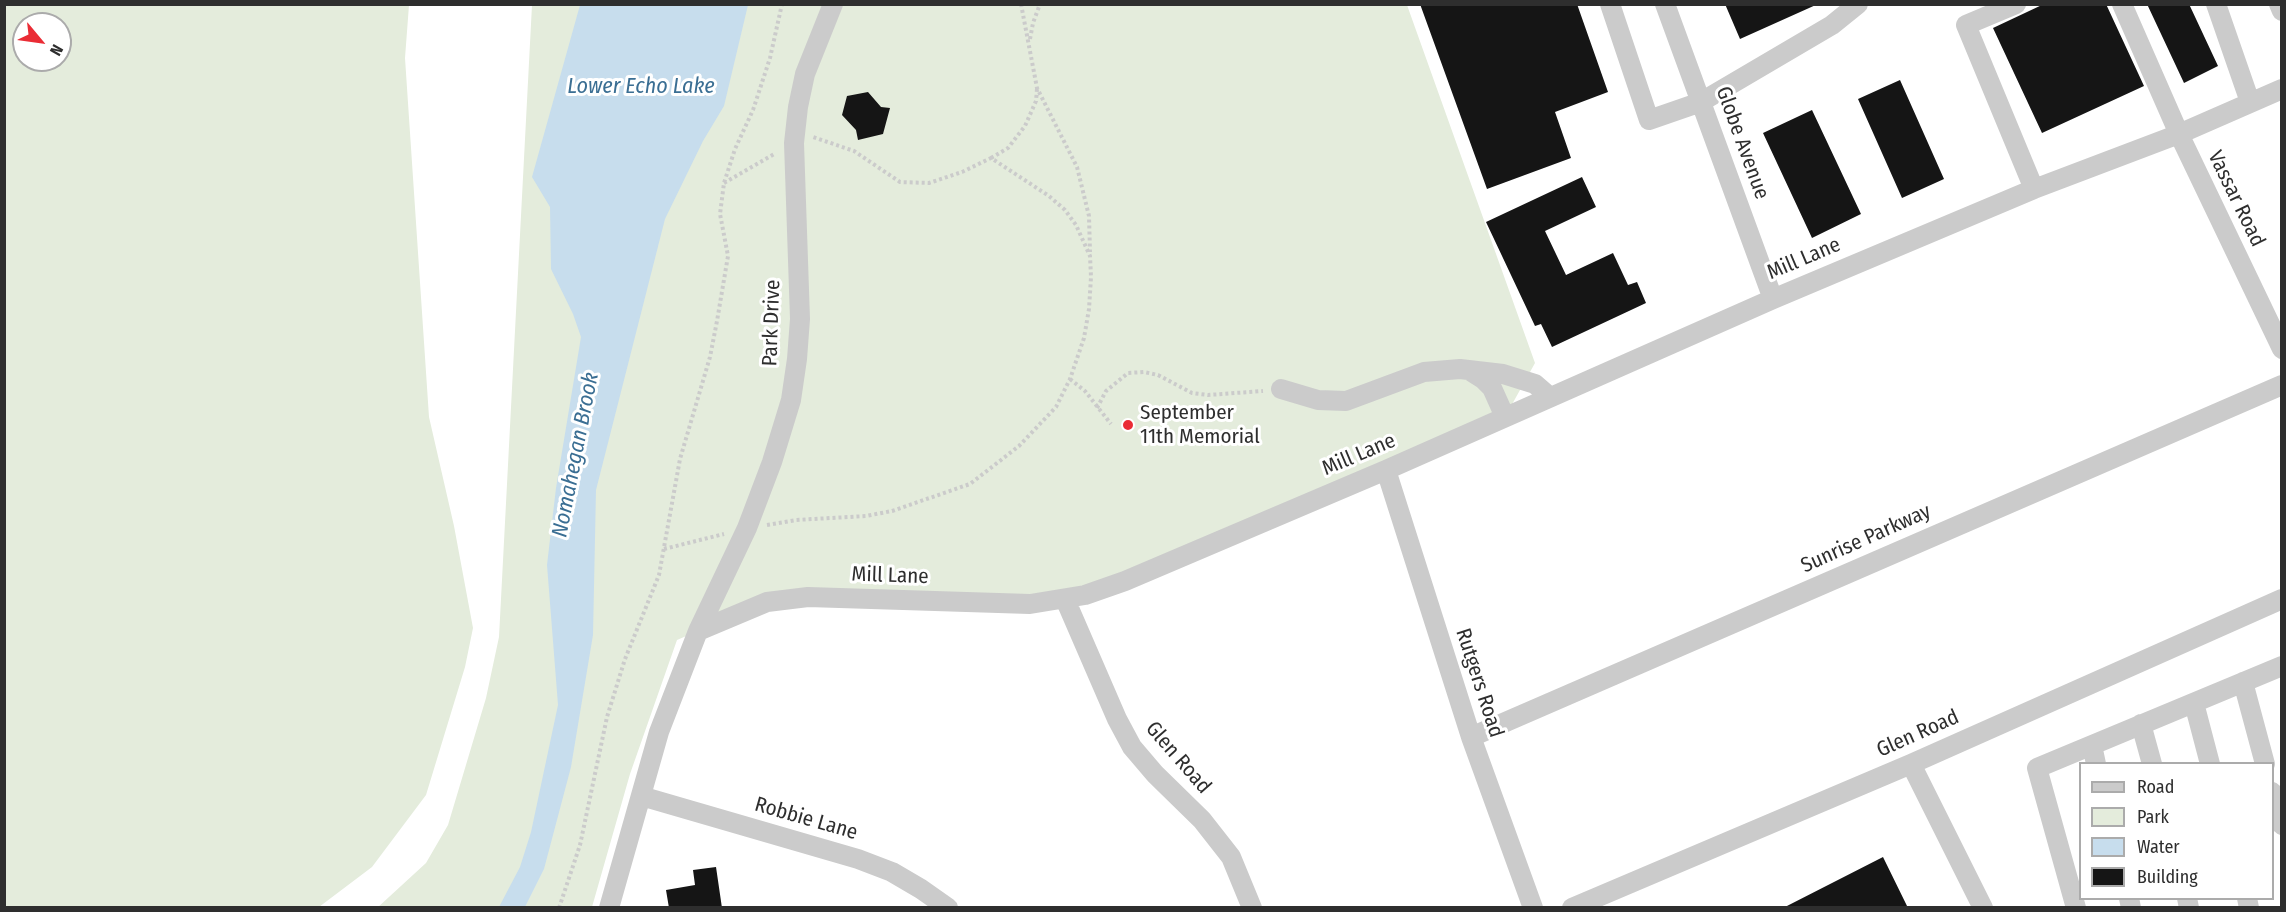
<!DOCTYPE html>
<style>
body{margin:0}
#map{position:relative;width:2286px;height:912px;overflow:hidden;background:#fff;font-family:"Fira Sans Condensed",sans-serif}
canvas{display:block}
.frame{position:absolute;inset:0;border:6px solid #2e2e2e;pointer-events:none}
.legend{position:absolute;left:2079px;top:762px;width:195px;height:138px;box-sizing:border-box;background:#fff;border:2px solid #ababab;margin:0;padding:8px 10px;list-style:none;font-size:18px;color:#2e2e2e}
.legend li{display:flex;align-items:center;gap:12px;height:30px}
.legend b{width:30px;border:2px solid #ababab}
.north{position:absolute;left:12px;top:12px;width:60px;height:60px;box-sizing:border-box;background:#fff;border:2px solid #ababab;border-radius:50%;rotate:119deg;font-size:16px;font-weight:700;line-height:24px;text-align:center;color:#2e2e2e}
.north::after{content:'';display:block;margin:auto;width:21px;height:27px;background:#ea2c35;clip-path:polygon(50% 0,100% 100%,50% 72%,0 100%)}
</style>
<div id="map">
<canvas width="2286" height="912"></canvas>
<div class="frame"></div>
<ul class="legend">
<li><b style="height:8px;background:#cbcbcb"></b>Road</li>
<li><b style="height:16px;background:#e4ecdc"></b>Park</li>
<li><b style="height:16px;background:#c7dded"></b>Water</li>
<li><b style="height:16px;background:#151515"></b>Building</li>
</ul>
<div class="north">N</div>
</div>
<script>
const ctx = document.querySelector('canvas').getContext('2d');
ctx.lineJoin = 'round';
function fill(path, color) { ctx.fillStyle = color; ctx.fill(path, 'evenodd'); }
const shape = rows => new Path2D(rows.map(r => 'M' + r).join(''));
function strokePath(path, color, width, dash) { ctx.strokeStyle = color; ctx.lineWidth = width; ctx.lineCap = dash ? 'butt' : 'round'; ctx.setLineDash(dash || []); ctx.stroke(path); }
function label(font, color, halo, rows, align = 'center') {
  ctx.font = font + ' "Fira Sans Condensed",sans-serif'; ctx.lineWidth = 6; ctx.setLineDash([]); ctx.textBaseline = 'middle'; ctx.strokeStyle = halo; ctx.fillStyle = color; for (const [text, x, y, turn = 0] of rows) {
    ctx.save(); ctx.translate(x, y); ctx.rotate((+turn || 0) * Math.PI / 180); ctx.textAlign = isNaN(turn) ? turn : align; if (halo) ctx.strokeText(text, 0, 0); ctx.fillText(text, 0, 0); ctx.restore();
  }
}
fill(shape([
 [5,4,409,5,405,58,429,417,454,526,473,628,465,667,426,795,372,867,319,907,5,907],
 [24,24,60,24,60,60,24,60],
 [532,5,1407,5,1535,363,1505,417,1085,595,808,597,698,631,677,640,630,774,592,907,377,908,426,863,448,825,486,698,499,637]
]), '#e4ecdc');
fill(shape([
 [580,5,748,5,724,106,703,141,665,219,596,490,593,635,571,767,544,869,525,907,499,907,520,867,531,832,558,705,547,565,556,488,581,337,573,314,551,269,550,207,532,177]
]), '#c7dded');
fill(shape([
 [1420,4,1577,4,1608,92,1555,112,1571,158,1487,189],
 [1725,4,1818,4,1740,39],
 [2044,4,2106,4,2144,86,2042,133,1993,28],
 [2147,4,2189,4,2218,66,2184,83],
 [1900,80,1944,179,1902,198,1858,99],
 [868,92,881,107,890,108,883,134,858,140,856,130,842,115,847,96],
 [1812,110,1861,214,1812,238,1763,133],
 [1582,177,1596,207,1545,231,1566,275,1613,253,1628,285,1637,282,1646,303,1552,347,1541,324,1535,326,1486,222],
 [1883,857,1908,908,1783,908],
 [716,867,722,908,669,908,666,890,695,885,693,870]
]), '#151515');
strokePath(shape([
 [1021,4,1037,88,1077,167,1089,216,1090,252],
 [1030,39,1033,23,1040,4],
 [991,158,1008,148,1025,126,1036,101,1037,89],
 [724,183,776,153],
 [1070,379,1085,391,1111,424],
 [1097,408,1106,391,1128,373,1144,372,1158,375,1192,393,1208,395,1263,391],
 [767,525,796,520,866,516,892,511,970,484,1019,446,1056,407,1070,379,1084,338,1089,309,1091,277,1090,256,1076,225,1065,210,1049,196,991,158,962,172,929,183,900,182,854,151,813,137],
 [664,549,724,534],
 [559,908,580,845,607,717,625,659,659,575,680,459,710,357,717,321,728,256,720,214,724,183,735,149,753,110,770,58,782,4]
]), '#cbcbcb', 4, [3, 3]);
strokePath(shape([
 [1610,4,1649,120,1701,102,1832,25,1858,4],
 [1665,4,1773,299],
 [2016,4,1966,25,2034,189],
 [2122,4,2179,134,2282,349],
 [2216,4,2250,102],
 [2279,4,2282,11],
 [1472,372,1483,379,1492,388,1505,417],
 [1281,389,1318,400,1346,401,1424,372,1460,369,1503,374,1535,384,1550,397],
 [1386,470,1471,737,1533,908],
 [1065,599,1117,719,1132,747,1155,774,1202,820,1231,857,1252,908],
 [698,631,747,528,772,462,791,400,797,359,800,319,794,143,798,107,805,74,833,4],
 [2243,682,2265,764],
 [2194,703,2210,764],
 [2141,724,2152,764],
 [1471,737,2282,385],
 [2092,745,2096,764],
 [1911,764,1983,908],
 [2272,792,2282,825],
 [641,796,858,859,892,872,921,889,948,908],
 [2129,898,2131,908],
 [2187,898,2189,908],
 [2247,898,2249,908],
 [609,908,659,732,698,631,767,602,808,597,1030,604,1085,595,1125,581,1386,470,1773,299,2034,189,2179,134,2282,89],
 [1572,908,1911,764,2282,599],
 [2076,908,2037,768,2282,666]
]), '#cbcbcb', 20);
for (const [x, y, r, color] of [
 [1128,425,6,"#ea2c35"]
]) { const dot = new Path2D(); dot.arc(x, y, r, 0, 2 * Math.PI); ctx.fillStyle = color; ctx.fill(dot); strokePath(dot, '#fff', 2); }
label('21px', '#2e2e2e', '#fff', [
 ["Globe Avenue",1742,143,70],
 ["Vassar Road",2236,199,64],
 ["Mill Lane",1804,259,-23],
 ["Park Drive",772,323,-88],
 ["Mill Lane",1359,455,-23],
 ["Sunrise Parkway",1866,539,-24],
 ["Mill Lane",890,576,2],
 ["Rutgers Road",1479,683,72],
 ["Glen Road",1918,734,-24],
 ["Glen Road",1178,758,49],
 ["Robbie Lane",806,819,16]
]);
label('21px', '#2e2e2e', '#fff', [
 ["September",1140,413],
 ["11th Memorial",1140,437]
], 'left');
label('italic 22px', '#3a6e93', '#fff', [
 ["Lower Echo Lake",641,87],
 ["Nomahegan Brook",576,455,-79]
]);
</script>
